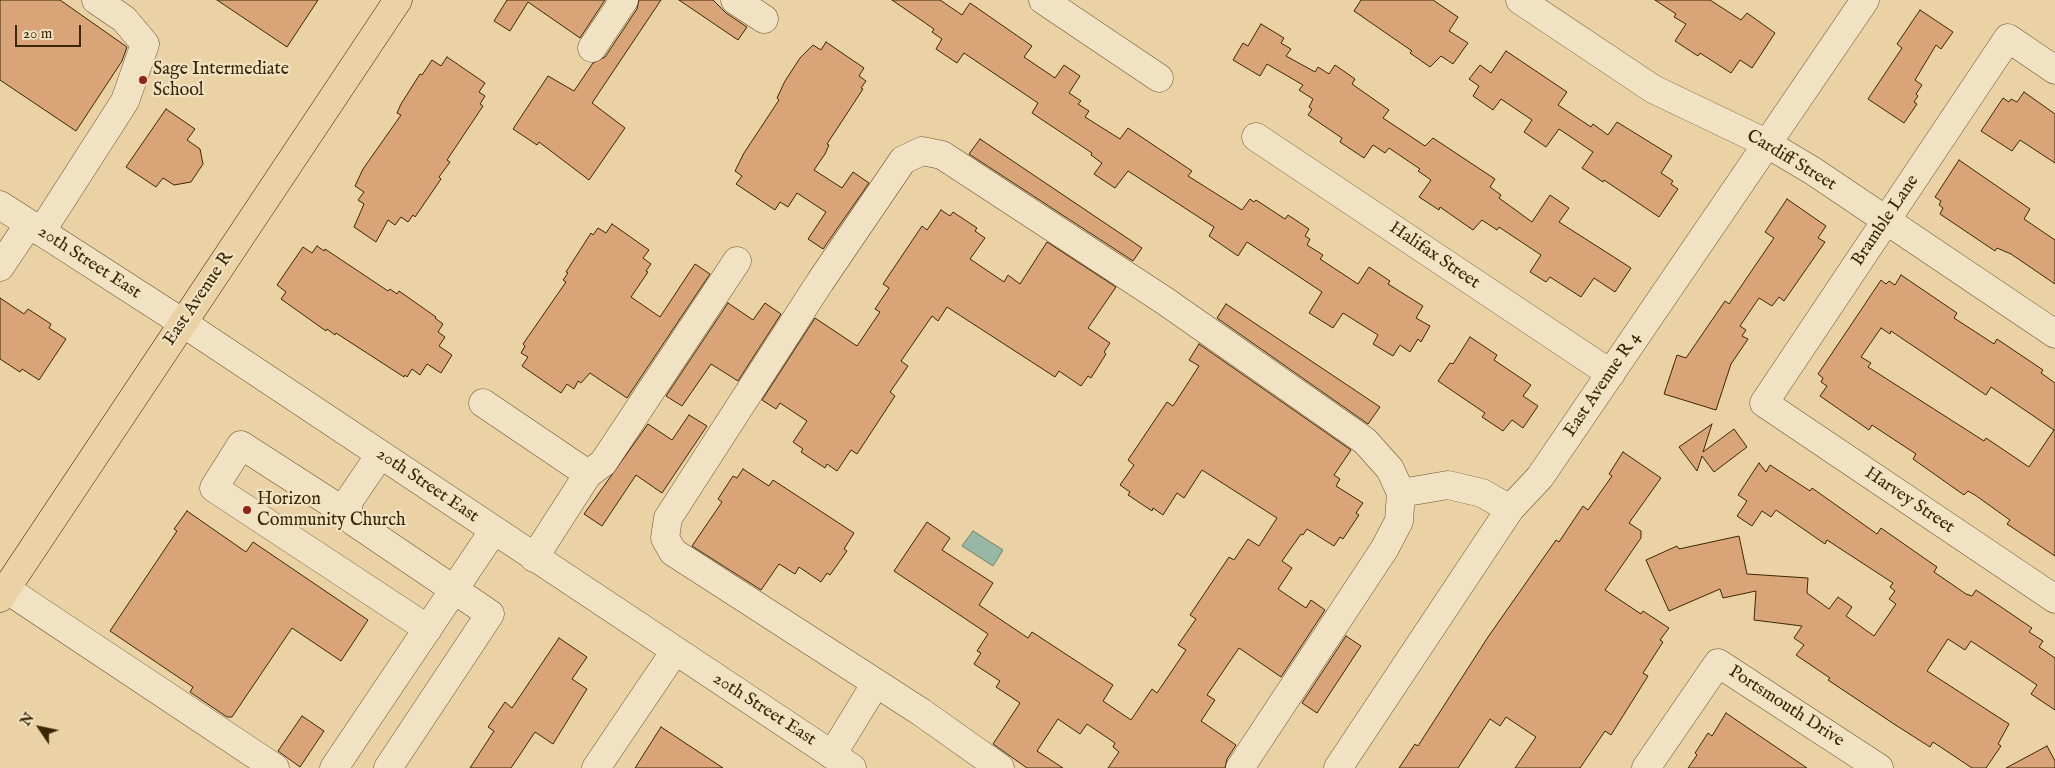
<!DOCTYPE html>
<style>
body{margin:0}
#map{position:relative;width:2055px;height:768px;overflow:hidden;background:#ead2a5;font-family:"IM FELL English",serif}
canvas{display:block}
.north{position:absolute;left:15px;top:703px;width:50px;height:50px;-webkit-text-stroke:4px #f1e2c4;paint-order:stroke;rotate:304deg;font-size:14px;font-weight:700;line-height:20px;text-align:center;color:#3c2705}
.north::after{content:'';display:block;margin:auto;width:18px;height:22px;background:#3c2705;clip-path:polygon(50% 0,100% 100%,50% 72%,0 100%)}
.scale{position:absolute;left:15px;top:25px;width:66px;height:22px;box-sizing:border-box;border:2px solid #3c2705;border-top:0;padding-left:6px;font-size:15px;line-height:18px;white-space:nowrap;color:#3c2705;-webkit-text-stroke:4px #f1e2c4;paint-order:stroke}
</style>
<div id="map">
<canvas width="2055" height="768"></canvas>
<div class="north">N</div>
<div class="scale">20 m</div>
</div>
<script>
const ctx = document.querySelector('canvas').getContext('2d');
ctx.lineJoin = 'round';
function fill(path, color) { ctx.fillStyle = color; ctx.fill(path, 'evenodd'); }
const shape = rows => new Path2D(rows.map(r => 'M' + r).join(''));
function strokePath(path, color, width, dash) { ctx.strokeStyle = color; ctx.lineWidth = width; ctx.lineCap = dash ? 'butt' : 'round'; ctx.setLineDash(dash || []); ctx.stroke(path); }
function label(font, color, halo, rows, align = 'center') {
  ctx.font = font + ' "IM FELL English",serif'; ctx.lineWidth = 4.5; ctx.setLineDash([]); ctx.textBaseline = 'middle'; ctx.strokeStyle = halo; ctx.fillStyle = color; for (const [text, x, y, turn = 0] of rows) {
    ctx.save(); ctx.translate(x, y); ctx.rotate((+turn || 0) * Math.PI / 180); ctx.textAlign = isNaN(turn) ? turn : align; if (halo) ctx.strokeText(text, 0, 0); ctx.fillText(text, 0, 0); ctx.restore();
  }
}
const water = shape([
 [973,531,1003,550,993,566,962,546,973,531]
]);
fill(water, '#98b8a6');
strokePath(water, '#737e66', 1);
const building = shape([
 [0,0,60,0,127,47,122,61,76,131,0,80,0,0],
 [217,0,318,0,287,47,217,0],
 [507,0,605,0,580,38,528,2,510,31,494,21,507,0],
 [639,0,661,0,592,103,625,128,589,180,539,142,537,145,513,129,548,76,574,91,593,63,605,57,637,9,639,0],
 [679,0,713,0,726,13,747,27,738,40,679,0],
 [892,0,940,0,962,15,970,3,1032,46,1024,57,1055,78,1064,65,1080,76,1069,93,1081,101,1078,104,1089,111,1085,117,1120,139,1128,128,1192,171,1188,176,1242,210,1250,199,1254,202,1256,200,1285,219,1288,215,1309,229,1305,236,1310,239,1307,245,1323,255,1320,259,1358,284,1369,267,1390,281,1388,284,1423,306,1416,318,1430,326,1421,342,1418,339,1410,352,1400,345,1393,356,1373,344,1378,335,1343,313,1333,328,1309,313,1322,292,1247,242,1238,256,1209,236,1214,227,1128,171,1115,188,1094,174,1102,163,1091,155,1092,153,1032,113,1038,103,964,53,957,63,936,49,942,39,932,32,934,29,892,0],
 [1361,0,1433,0,1458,17,1449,31,1468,43,1453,64,1441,56,1430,67,1410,53,1412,51,1354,11,1361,0],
 [1655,0,1710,0,1741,20,1747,13,1775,33,1752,68,1740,60,1731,73,1700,53,1698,56,1675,41,1686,24,1674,17,1676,14,1655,0],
 [1920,10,1953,32,1941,49,1936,45,1915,80,1922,85,1916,94,1918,96,1914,102,1917,104,1904,123,1868,99,1902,48,1897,44,1920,10],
 [1261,24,1284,38,1281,43,1291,49,1286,56,1315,72,1318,67,1329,74,1335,65,1355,79,1352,84,1389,110,1383,118,1425,146,1433,138,1495,179,1490,187,1501,195,1499,198,1532,222,1550,195,1569,208,1559,222,1631,268,1615,292,1594,278,1581,297,1550,277,1546,282,1530,272,1541,255,1499,227,1497,230,1482,220,1473,230,1440,207,1439,210,1419,197,1431,180,1418,171,1420,169,1389,148,1385,153,1373,145,1364,158,1340,142,1342,138,1308,115,1312,109,1309,107,1313,99,1299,90,1303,85,1267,64,1260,76,1233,60,1243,43,1248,46,1261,24],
 [826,42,864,68,859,76,866,81,861,88,863,89,827,144,829,145,825,154,814,170,842,188,853,172,869,183,823,249,808,239,826,212,797,193,788,207,780,202,775,210,736,184,742,176,735,171,744,153,779,100,777,98,785,81,800,58,813,45,821,50,826,42],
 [1506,51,1567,92,1558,105,1591,127,1593,124,1608,135,1617,122,1672,156,1661,173,1673,181,1671,184,1678,189,1659,217,1604,180,1603,182,1582,168,1593,152,1559,129,1546,147,1524,132,1532,120,1501,99,1493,110,1473,96,1479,86,1469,79,1480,65,1491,73,1506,51],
 [447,57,485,83,479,92,485,96,480,104,483,106,447,160,450,162,439,177,441,179,415,217,413,215,408,222,401,217,395,225,388,220,376,242,354,227,364,204,358,200,364,192,355,186,363,169,401,115,397,113,401,104,420,74,422,75,432,60,441,66,447,57],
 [2024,92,2055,114,2055,163,2020,140,2012,151,1981,131,2003,98,2009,102,2011,99,2017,102,2024,92],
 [166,109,195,129,187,140,200,149,203,164,191,182,174,185,163,178,156,187,126,167,166,109],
 [980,139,1142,248,1133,261,969,154,980,139],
 [1959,160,2030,209,2024,219,2055,240,2055,284,2011,254,1997,248,1995,251,1940,214,1943,208,1939,205,1941,201,1935,197,1959,160],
 [1787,199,1826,226,1818,238,1825,242,1784,301,1779,297,1772,306,1759,298,1740,326,1746,330,1742,336,1748,339,1731,364,1716,410,1664,394,1677,355,1686,358,1725,301,1729,304,1774,238,1765,232,1787,199],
 [941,210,950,216,953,212,977,228,975,231,985,238,970,259,1004,282,1008,275,1020,284,1047,242,1116,287,1088,328,1110,343,1104,352,1106,354,1091,378,1088,376,1081,386,1059,371,1055,377,947,307,938,321,932,316,901,361,908,366,890,392,895,396,857,454,851,450,837,471,827,464,825,468,801,452,803,449,793,442,807,421,780,403,776,409,762,400,815,318,857,346,880,312,875,309,889,288,883,284,922,226,927,230,941,210],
 [612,224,649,250,643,258,651,264,646,271,648,272,631,297,660,317,695,264,710,274,627,398,590,373,581,383,578,381,574,389,567,384,561,393,522,366,528,357,521,353,525,346,523,344,566,282,563,280,568,273,566,272,591,233,593,235,598,228,606,233,612,224],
 [317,246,324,251,325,249,388,291,390,289,397,294,399,291,436,317,435,318,443,324,438,332,445,337,439,346,452,355,441,373,427,364,420,375,412,369,407,377,405,375,404,377,336,333,335,335,327,329,326,331,281,299,286,292,277,285,303,247,312,253,317,246],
 [1901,275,1957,313,1954,318,1994,344,1997,339,2043,370,2041,373,2055,383,2055,556,2007,524,2010,520,1975,495,1968,491,1964,495,1913,459,1916,454,1872,425,1869,430,1820,396,1827,386,1821,382,1823,378,1818,374,1859,313,1881,280,1886,284,1889,281,1895,285,1901,275],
 [1881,328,1890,334,1891,331,1986,395,1991,387,2054,430,2029,467,1986,438,1984,441,1868,367,1871,363,1861,357,1881,328],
 [0,298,24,314,28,309,51,324,49,328,66,339,39,380,22,369,20,372,0,359,0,298],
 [728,303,753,320,765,303,781,314,738,381,711,364,682,406,666,396,728,303],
 [1226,304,1380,407,1368,424,1217,318,1226,304],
 [1470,337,1497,355,1494,360,1531,385,1523,396,1538,406,1523,428,1512,420,1503,431,1482,417,1485,413,1438,381,1450,363,1453,364,1470,337],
 [1199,344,1351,450,1334,475,1340,479,1336,486,1363,503,1356,513,1359,515,1343,539,1340,537,1334,546,1307,529,1303,535,1301,534,1282,561,1292,568,1278,589,1306,608,1311,600,1325,610,1281,677,1239,648,1207,695,1215,700,1201,721,1236,745,1227,759,1225,768,1108,768,1119,752,1113,747,1115,743,1087,724,1080,734,1058,719,1037,751,1063,768,1027,768,993,744,1020,703,996,687,1000,681,974,664,981,653,977,651,988,634,894,571,927,522,950,538,942,550,993,583,979,605,1028,638,1032,632,1113,685,1103,701,1131,720,1152,689,1157,693,1186,650,1178,645,1196,619,1190,615,1229,557,1234,560,1248,539,1259,546,1277,518,1202,470,1184,498,1177,493,1163,515,1153,508,1152,511,1128,495,1130,492,1120,485,1134,465,1128,460,1167,402,1173,406,1199,366,1189,360,1199,344],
 [689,415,707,426,662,493,636,475,602,526,584,514,648,424,672,440,689,415],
 [1712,424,1703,452,1734,429,1747,447,1714,472,1702,456,1697,471,1679,447,1712,424],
 [1623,452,1661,478,1629,523,1641,531,1641,538,1605,590,1641,614,1643,611,1669,628,1660,640,1663,642,1643,673,1648,676,1611,735,1605,731,1580,768,1515,768,1536,737,1506,717,1500,726,1490,719,1458,768,1399,768,1415,744,1418,746,1488,637,1556,540,1559,542,1583,506,1588,510,1612,476,1609,474,1623,452],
 [1759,463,1766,472,1770,465,1810,491,1812,488,1877,534,1881,528,1937,567,1934,572,1966,594,1972,596,1976,590,2032,628,2029,632,2043,641,2039,647,2055,658,2055,710,2031,694,2037,685,1971,641,1965,650,1948,639,1927,671,2009,724,1998,744,2001,746,1986,768,1972,768,1933,742,1930,747,1894,724,1828,680,1830,678,1796,655,1804,645,1794,638,1802,626,1754,620,1756,591,1723,598,1720,589,1669,611,1646,560,1677,546,1679,549,1739,536,1747,574,1808,578,1807,593,1829,609,1838,597,1852,607,1846,616,1874,636,1896,604,1889,599,1895,591,1890,587,1893,583,1827,540,1825,544,1776,510,1771,517,1762,511,1752,526,1737,516,1747,501,1738,495,1759,463],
 [743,469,769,486,773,480,854,533,844,549,847,551,830,575,827,573,821,582,799,567,795,574,779,564,761,590,692,546,722,502,718,499,733,476,737,478,743,469],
 [187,511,246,552,253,542,368,620,341,661,292,628,232,717,227,717,190,692,193,687,110,631,177,531,174,529,187,511],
 [1346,636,1361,646,1317,713,1302,703,1346,636],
 [559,638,587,657,572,679,587,689,553,744,535,732,511,768,470,768,494,731,488,727,505,702,512,708,559,638],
 [1726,713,1745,726,1807,768,1688,768,1697,755,1695,753,1708,733,1712,736,1726,713],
 [302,716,324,731,300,767,278,751,302,716],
 [661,727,723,768,635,768,661,727],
 [2047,746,2055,761,2055,768,2006,768,2047,746]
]);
fill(building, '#d9a578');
strokePath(building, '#3c2705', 1);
const minor = shape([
 [735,0,764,19],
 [1043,0,1159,78],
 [1520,0,1653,89,1766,143,1813,171,2055,334],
 [592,48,624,0],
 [2055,70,2008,38,1764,403,2055,599],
 [1256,137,1611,374],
 [0,205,183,323,852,768],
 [41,232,125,101,145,44,124,19,96,0],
 [0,267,29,224],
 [483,403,588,474],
 [380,455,348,502,348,514,354,522,490,614,388,768],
 [1401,493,1448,485,1482,493,1510,509],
 [348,514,241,445,214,488,428,629],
 [534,558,588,474,603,463,737,261],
 [6,589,275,768],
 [832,755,876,683],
 [334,768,494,530],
 [596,768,675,651],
 [1000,768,921,712,673,552,665,538,668,518,820,282,903,160,922,151,942,155,1165,301,1365,441,1390,469,1401,493,1399,521,1385,548,1240,768],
 [1338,768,1510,509,1540,477,1865,0],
 [1646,768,1718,663,1879,768]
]);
const major = shape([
 [0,598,398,0]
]);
strokePath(minor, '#68522d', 29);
strokePath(major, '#3c2705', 29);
strokePath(minor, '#f1e2c4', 28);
strokePath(major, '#ead2a5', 28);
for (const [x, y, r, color] of [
 [143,80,5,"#8f2418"],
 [247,510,5,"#8f2418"]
]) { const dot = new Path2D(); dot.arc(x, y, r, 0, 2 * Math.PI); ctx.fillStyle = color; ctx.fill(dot); strokePath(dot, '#f1e2c4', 2); }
label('18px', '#3c2705', '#f1e2c4', [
 ["Sage Intermediate",153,70],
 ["School",153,91],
 ["Horizon",257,500],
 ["Community Church",257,521]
], 'left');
label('18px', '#3c2705', '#f1e2c4', [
 ["Cardiff Street",1791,161,31],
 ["Bramble Lane",1886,221,-56],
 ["Halifax Street",1434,256,34],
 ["20th Street East",89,263,33],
 ["East Avenue R",199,299,-56],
 ["East Avenue R 4",1603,385,-56],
 ["20th Street East",427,486,34],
 ["Harvey Street",1909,501,34],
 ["Portsmouth Drive",1786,707,33],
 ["20th Street East",764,710,33]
]);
</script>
